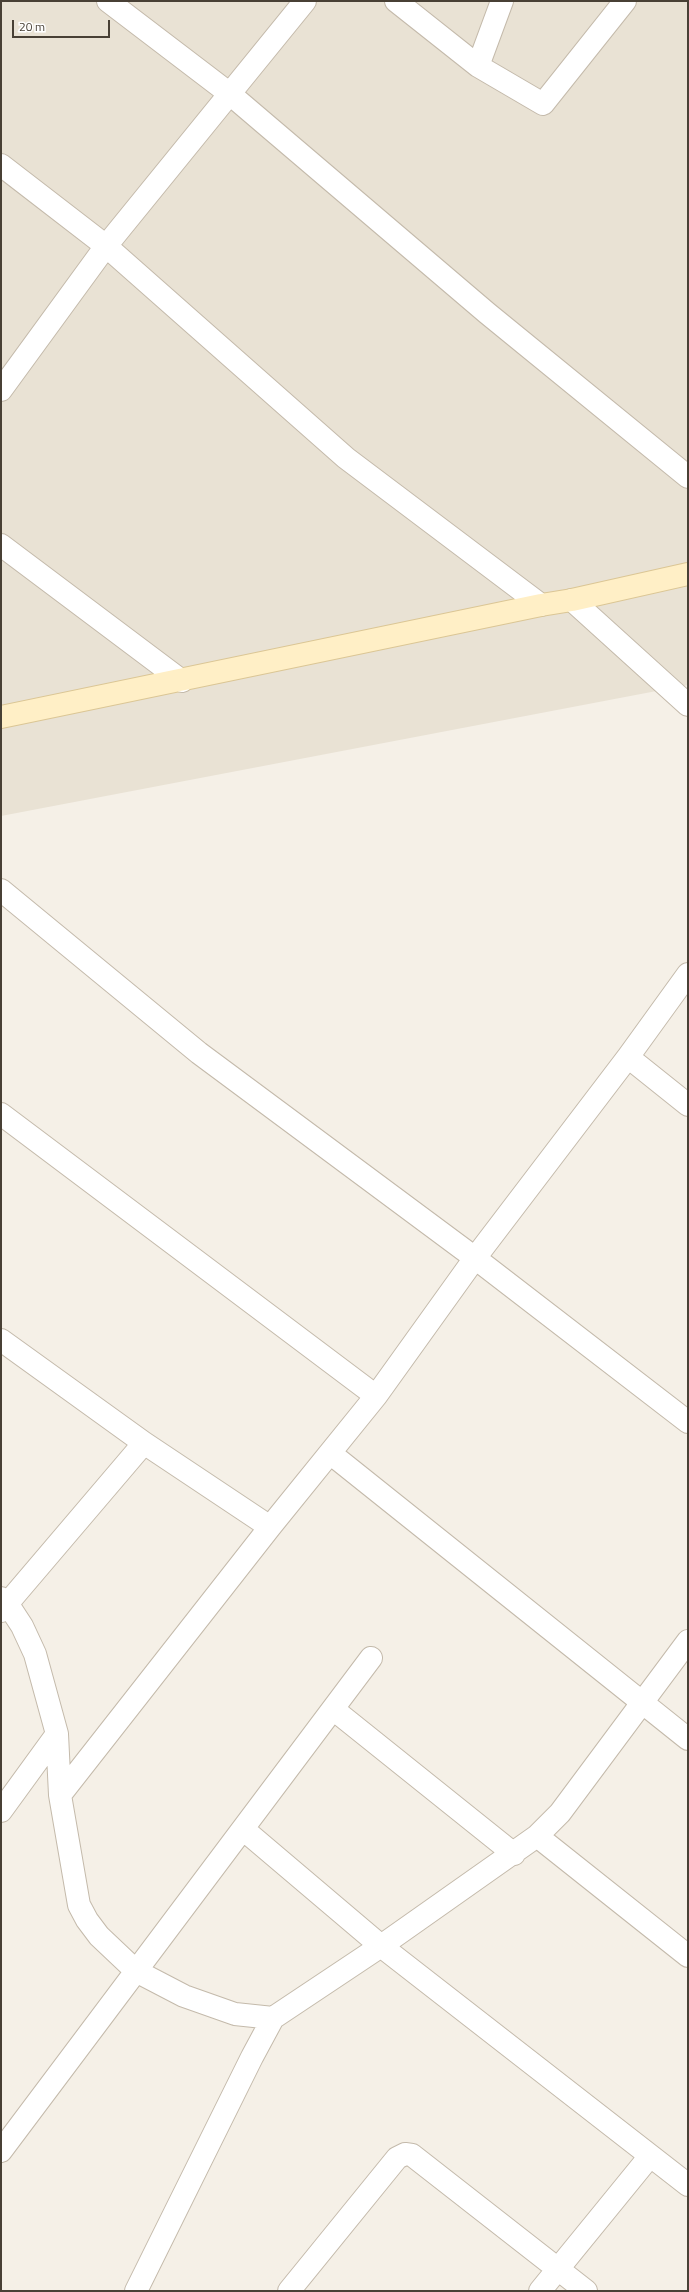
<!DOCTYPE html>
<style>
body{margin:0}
#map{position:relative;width:689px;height:2292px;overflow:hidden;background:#f5f0e7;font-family:"Titillium Web",sans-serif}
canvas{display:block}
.frame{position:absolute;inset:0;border:2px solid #484035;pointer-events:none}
.scale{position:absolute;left:12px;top:20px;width:98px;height:18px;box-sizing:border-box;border:2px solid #484035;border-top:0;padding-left:5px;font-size:12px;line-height:14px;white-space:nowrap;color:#484035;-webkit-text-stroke:3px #fff;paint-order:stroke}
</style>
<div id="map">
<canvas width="689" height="2292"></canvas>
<div class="frame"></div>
<div class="scale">20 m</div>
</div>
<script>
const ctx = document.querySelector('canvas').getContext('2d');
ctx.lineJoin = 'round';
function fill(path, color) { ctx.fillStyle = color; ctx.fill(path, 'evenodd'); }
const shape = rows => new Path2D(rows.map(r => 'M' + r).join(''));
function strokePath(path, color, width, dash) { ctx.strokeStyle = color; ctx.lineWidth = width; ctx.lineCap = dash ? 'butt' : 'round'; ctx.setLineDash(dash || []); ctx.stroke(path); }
fill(shape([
 [1,1,688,1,688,685,1,816]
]), '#e9e2d4');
const street = shape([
 [108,1,230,94,487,313,688,477],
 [396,1,478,66,543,104,625,1],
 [478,66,502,1],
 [1,165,106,246,346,458,541,605],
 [1,390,106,246,305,1],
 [1,545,182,681],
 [572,600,688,705],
 [1,890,199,1053,475,1258,688,1422],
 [628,1057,688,974],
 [1,1114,376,1396],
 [1,1340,144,1443,270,1527],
 [330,1453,688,1739],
 [1,1598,7,1603,22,1626,35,1654,57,1734,60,1795,79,1905,87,1920,99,1936,136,1971,184,1996,235,2014,273,2018],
 [1,1611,144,1443],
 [333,1709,514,1854],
 [60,1795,270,1527,376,1396,475,1258,628,1057,688,1105],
 [1,1811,57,1734],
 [243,1829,381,1946,688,2185],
 [537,1836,688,1956],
 [1,2151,371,1658],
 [136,2291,252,2057,273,2018,381,1946,537,1836,560,1813,688,1641],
 [289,2291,397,2158,405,2154,412,2155,586,2291],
 [540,2291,650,2156]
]);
const secondary = shape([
 [1,717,541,605,572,600,688,574]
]);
strokePath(street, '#c4baab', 24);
strokePath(secondary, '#dbc695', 24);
strokePath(street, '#fff', 22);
strokePath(secondary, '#ffefc6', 22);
</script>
